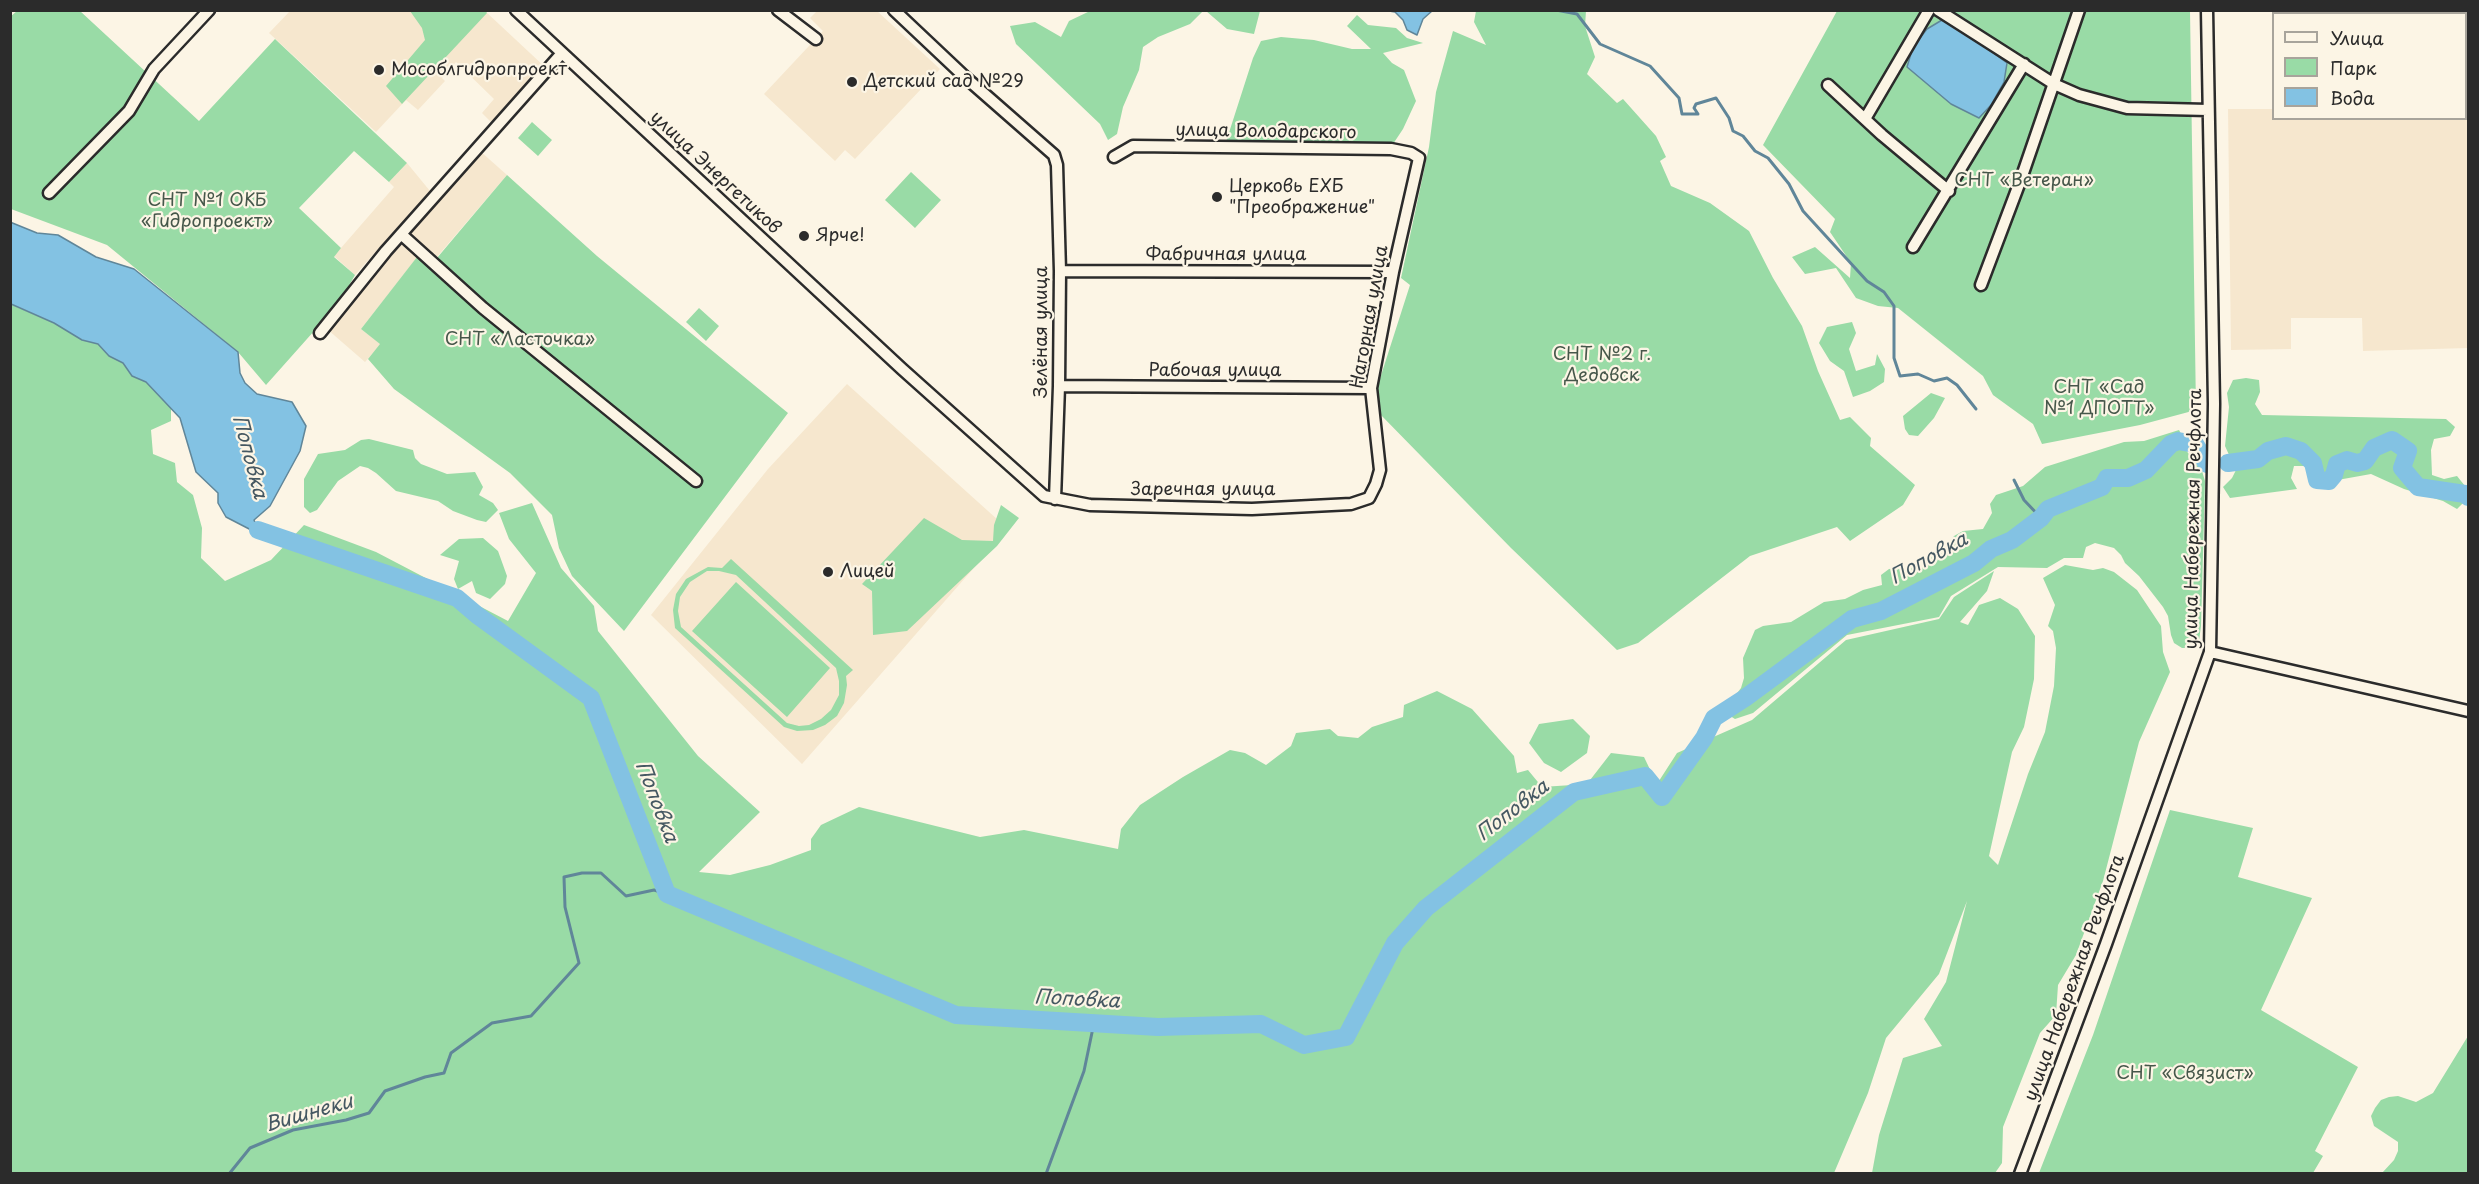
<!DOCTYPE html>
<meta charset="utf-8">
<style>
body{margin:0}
#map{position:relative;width:2479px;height:1184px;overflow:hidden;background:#fcf5e5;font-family:"Playpen Sans",sans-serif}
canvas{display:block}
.frame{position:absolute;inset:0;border:12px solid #2b2b2b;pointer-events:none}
.legend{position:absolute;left:2272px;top:12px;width:195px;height:108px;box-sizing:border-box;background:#fcf5e5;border:2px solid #a8a49b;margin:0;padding:8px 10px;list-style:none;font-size:18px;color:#2b2b2b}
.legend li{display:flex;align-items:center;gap:12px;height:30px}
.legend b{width:30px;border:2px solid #a8a49b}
</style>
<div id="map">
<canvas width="2479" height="1184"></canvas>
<div class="frame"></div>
<ul class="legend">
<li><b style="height:8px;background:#fcf5e5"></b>Улица</li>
<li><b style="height:16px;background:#99dba6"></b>Парк</li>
<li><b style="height:16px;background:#83c2e3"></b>Вода</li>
</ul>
</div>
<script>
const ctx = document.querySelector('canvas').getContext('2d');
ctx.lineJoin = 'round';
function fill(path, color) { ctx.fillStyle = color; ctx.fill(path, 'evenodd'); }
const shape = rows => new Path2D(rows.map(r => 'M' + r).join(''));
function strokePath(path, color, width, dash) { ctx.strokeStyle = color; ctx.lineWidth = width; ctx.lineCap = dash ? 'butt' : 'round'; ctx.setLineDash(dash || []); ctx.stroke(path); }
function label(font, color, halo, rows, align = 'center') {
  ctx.font = font + ' "Playpen Sans",sans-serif'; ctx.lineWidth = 4.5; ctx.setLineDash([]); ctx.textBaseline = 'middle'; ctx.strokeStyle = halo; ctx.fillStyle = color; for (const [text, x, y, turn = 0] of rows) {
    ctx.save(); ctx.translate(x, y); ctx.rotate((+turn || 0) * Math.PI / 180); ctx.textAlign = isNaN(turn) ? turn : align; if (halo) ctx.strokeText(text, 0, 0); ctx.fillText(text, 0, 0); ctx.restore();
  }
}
fill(shape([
 [290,11,485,11,545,67,493,124,482,113,494,99,456,62,442,78,445,81,418,110,406,100,376,132,269,33],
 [817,11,877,11,940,69,855,159,845,150,835,161,764,94,823,31,810,18],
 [2228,109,2273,109,2274,118,2466,118,2466,110,2468,110,2468,348,2363,351,2362,318,2291,318,2291,349,2231,350],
 [480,151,507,175,436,258,424,249,361,329,381,344,365,362,327,329],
 [407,163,430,191,355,275,334,256,394,187,389,182],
 [847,384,1008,529,802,764,651,615,768,469]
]), '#f6e7ce');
fill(shape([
 [485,10,487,13,402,104,386,86,425,40,422,28,410,11],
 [17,11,80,11,199,121,275,39,407,163,389,182,354,151,299,208,341,248,334,257,355,275,339,303,266,385,238,352,107,245,11,209,10,17],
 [1090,11,1203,11,1190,24,1158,37,1143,47,1139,70,1123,107,1117,134,1108,140,1100,124,1016,44,1010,26,1035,22,1061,37,1069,21],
 [1206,11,1260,11,1254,34,1227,29],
 [1476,11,1586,11,1585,26,1595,57,1587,74,1617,103,1623,99,1656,136,1666,157,1660,161,1671,186,1710,203,1749,231,1773,278,1802,326,1818,371,1840,420,1850,417,1871,438,1870,446,1915,485,1903,505,1850,541,1837,527,1750,556,1638,643,1617,650,1511,548,1378,412,1376,391,1410,285,1401,278,1429,147,1436,92,1453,31,1486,45,1474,22],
 [1837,11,2190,11,2196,410,2140,425,2042,444,2033,424,1993,395,1983,376,1898,308,1878,306,1856,298,1836,268,1805,274,1792,257,1815,247,1850,278,1851,263,1830,232,1835,219,1763,145],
 [1357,15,1368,25,1396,28,1407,38,1423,43,1383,53,1392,63,1404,70,1416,101,1403,129,1389,150,1225,145,1253,58,1261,41,1281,37,1314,40,1352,49,1371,49,1347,26],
 [532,122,552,140,538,156,518,138],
 [911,172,941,200,915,228,885,200],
 [507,175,597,256,788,413,624,631,572,576,559,548,552,515,510,473,394,389,368,359,380,344,361,329,424,248,437,258],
 [10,304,54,323,82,340,98,344,109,356,123,363,132,376,146,382,171,407,171,421,151,430,153,454,175,463,177,482,193,495,202,528,201,558,225,581,271,560,304,525,376,552,508,621,536,573,509,539,499,513,532,503,561,568,594,606,598,631,698,756,760,812,699,872,730,875,770,865,811,850,811,839,821,825,859,807,980,837,1024,830,1118,849,1121,829,1140,805,1183,777,1230,750,1245,753,1266,765,1291,746,1296,733,1330,729,1338,736,1358,738,1372,727,1403,717,1404,705,1437,691,1472,709,1514,756,1517,773,1528,770,1542,787,1587,784,1611,753,1644,757,1657,784,1677,753,1752,720,1846,640,1939,619,1954,597,1994,571,1987,591,1960,622,1968,625,1979,605,2000,598,2018,609,2035,636,2034,679,2024,727,2012,752,1989,856,1998,865,2028,774,2045,732,2054,686,2056,648,2053,631,2048,626,2055,605,2043,578,2065,565,2093,570,2103,568,2114,572,2137,590,2161,626,2163,652,2170,672,2139,742,2103,881,2076,955,2058,985,2056,1015,2040,1033,2003,1127,2002,1163,1995,1173,1872,1173,1879,1135,1903,1058,1942,1046,1924,1019,1946,982,1967,901,1939,974,1886,1038,1868,1093,1834,1173,11,1173],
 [699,308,719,326,706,341,686,322],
 [1852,322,1856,333,1849,349,1856,371,1875,365,1877,354,1885,369,1884,382,1870,391,1853,397,1844,371,1830,361,1819,343,1827,327],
 [2246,378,2259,380,2260,392,2255,404,2262,415,2446,419,2455,427,2450,436,2434,439,2431,450,2432,475,2444,479,2457,476,2465,486,2466,500,2457,509,2443,501,2404,489,2371,474,2332,481,2315,474,2306,466,2294,466,2291,478,2297,489,2230,498,2223,487,2232,478,2238,466,2230,457,2225,446,2229,407,2227,393,2233,380],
 [1931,393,1945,398,1934,418,1918,436,1909,435,1905,429,1903,416],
 [2179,430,2184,439,2185,449,2202,471,2205,481,2201,626,2199,641,2192,648,2182,648,2174,643,2171,635,2168,616,2163,607,2139,576,2125,563,2121,555,2114,548,2095,543,2086,547,2083,558,2064,558,2047,568,1998,567,1951,596,1939,617,1847,635,1753,713,1735,719,1727,714,1729,704,1741,688,1744,678,1743,658,1755,630,1763,626,1791,622,1824,602,1845,599,1863,590,1882,585,1881,575,1889,569,1907,567,1924,558,1942,553,1954,536,1963,531,1983,529,1992,513,1990,504,1996,495,2023,486,2045,467,2124,442,2144,441],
 [369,439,413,450,415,458,421,464,447,474,475,472,483,487,479,495,493,503,498,510,486,522,477,520,453,511,438,501,396,491,376,473,368,468,360,466,338,481,317,510,310,513,304,507,304,479,318,454,345,450,361,440],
 [1001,505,1019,518,997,546,907,631,873,635,872,591,862,584,924,518,962,540,993,541,994,525],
 [483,538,498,551,507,576,505,584,490,599,476,593,472,581,458,589,454,579,459,561,440,555,459,539],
 [731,559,853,670,846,676,847,685,844,703,837,716,825,725,813,730,797,731,784,727,675,628,673,610,676,594,686,579,708,567,722,568],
 [707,571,719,571,736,575,836,668,839,681,839,695,831,710,821,719,809,725,799,726,787,723,681,627,678,611,680,597,690,582],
 [736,582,830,668,787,717,692,631],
 [1573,719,1590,736,1587,753,1561,772,1544,763,1529,743,1539,724],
 [2170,810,2253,828,2238,877,2312,898,2261,1010,2358,1067,2315,1151,2323,1156,2313,1173,2039,1173,2093,1035],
 [2468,1036,2468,1173,2382,1173,2394,1160,2398,1151,2398,1142,2374,1126,2371,1116,2375,1108,2381,1100,2389,1097,2398,1096,2416,1102,2433,1093]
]), '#99dba6');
const water = shape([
 [1389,11,1432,10,1432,11,1423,19,1417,35,1407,30,1403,20,1395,12,1389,11],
 [1942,20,1969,35,2007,63,2004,82,1991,105,1979,118,1951,104,1907,67,1913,47,1927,29,1942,20],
 [10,222,37,233,58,235,96,257,134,269,238,352,240,373,245,383,257,394,292,402,306,426,300,451,270,506,254,520,258,530,255,532,226,517,218,503,218,493,196,472,180,418,146,382,132,376,123,363,109,356,98,344,82,340,54,323,11,304,10,222]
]);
fill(water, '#83c2e3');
strokePath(water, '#608699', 1.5);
strokePath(shape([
 [1556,10,1577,14,1600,44,1650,66,1679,98,1682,114,1698,114,1694,108,1696,104,1716,98,1729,118,1733,131,1743,136,1755,151,1768,158,1789,184,1803,211,1867,281,1884,292,1894,306,1894,358,1900,376,1918,374,1934,381,1947,378,1957,385,1976,409],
 [2014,480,2024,500,2041,518],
 [229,1174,250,1148,293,1130,346,1120,369,1113,385,1091,425,1077,444,1073,451,1053,492,1023,531,1016,579,963,565,907,564,877,582,873,601,873,626,896,654,890,667,894],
 [1046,1174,1084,1071,1094,1023]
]), '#608699', 3);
strokePath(shape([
 [2228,463,2258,459,2268,451,2286,446,2301,451,2313,463,2317,480,2329,481,2334,475,2337,464,2347,460,2357,463,2365,461,2374,448,2392,440,2408,451,2402,468,2418,487,2465,494,2468,497],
 [258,530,457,598,477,615,591,698,667,894,956,1015,1158,1027,1261,1024,1304,1045,1346,1037,1395,943,1426,908,1574,792,1645,776,1662,797,1704,738,1714,718,1745,698,1852,619,1881,611,1974,563,1991,549,2012,540,2041,518,2048,509,2102,487,2107,478,2128,478,2146,470,2171,444,2178,441,2195,444,2207,464]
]), '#83c2e3', 18);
const minor = shape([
 [516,10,902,369,1044,496,1090,505,1252,509,1351,504,1369,498,1376,484,1380,470,1371,388,1393,272,1419,158,1411,153,1391,149,1133,146,1114,157],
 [778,10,816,39],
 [894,10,965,77,1054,155,1057,165,1060,271,1059,386,1055,499],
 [1938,10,2054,84,2079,95,2127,108,2208,110],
 [1828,85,1882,135,1949,191],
 [1865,119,1929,10],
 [49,193,129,111,154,69,209,10],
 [401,234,483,308,696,481],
 [1913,247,2024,64],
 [1060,271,1393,272],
 [1981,285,2021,179,2079,10],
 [320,333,386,251,562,53],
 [1059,386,1371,388],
 [2210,652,2468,711],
 [2020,1174,2106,944,2210,652,2214,404,2207,10]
]);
strokePath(minor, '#2b2b2b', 15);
strokePath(minor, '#fcf5e5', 10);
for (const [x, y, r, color] of [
 [379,70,6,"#2b2b2b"],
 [852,82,6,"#2b2b2b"],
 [1217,197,6,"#2b2b2b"],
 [804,236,6,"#2b2b2b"],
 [828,572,6,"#2b2b2b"]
]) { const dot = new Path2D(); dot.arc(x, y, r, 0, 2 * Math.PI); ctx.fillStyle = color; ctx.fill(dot); strokePath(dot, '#fcf5e5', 2); }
label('18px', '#2b2b2b', '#fcf5e5', [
 ["Мособлгидропроект",391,70],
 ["Детский сад №29",864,82],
 ["Церковь ЕХБ",1229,187],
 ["\"Преображение\"",1229,208],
 ["Ярче!",816,236],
 ["Лицей",840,572]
], 'left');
label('18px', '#2b2b2b', '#fcf5e5', [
 ["улица Володарского",1266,132,1],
 ["улица Энергетиков",715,173,43],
 ["Фабричная улица",1226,255],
 ["Нагорная улица",1370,317,-80],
 ["Зелёная улица",1042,332,-90],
 ["Рабочая улица",1215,371],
 ["Заречная улица",1203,490],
 ["улица Набережная Речфлота",2194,519,-89],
 ["улица Набережная Речфлота",2075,978,-70]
]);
label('18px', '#46574a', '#fcf5e5', [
 ["СНТ «Ветеран»",2024,181],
 ["СНТ №1 ОКБ",207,201],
 ["«Гидропроект»",207,222],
 ["СНТ «Ласточка»",520,340],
 ["СНТ №2 г.",1602,355],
 ["Дедовск",1602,376],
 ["СНТ «Сад",2099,388],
 ["№1 ДПОТТ»",2099,409],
 ["СНТ «Связист»",2185,1074]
]);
label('italic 20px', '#455862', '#fcf5e5', [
 ["Поповка",249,457,75],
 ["Поповка",1929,559,-29],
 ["Поповка",656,802,69],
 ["Поповка",1513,811,-38],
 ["Поповка",1077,1000,3],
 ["Вишнеки",309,1114,-16]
]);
</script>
